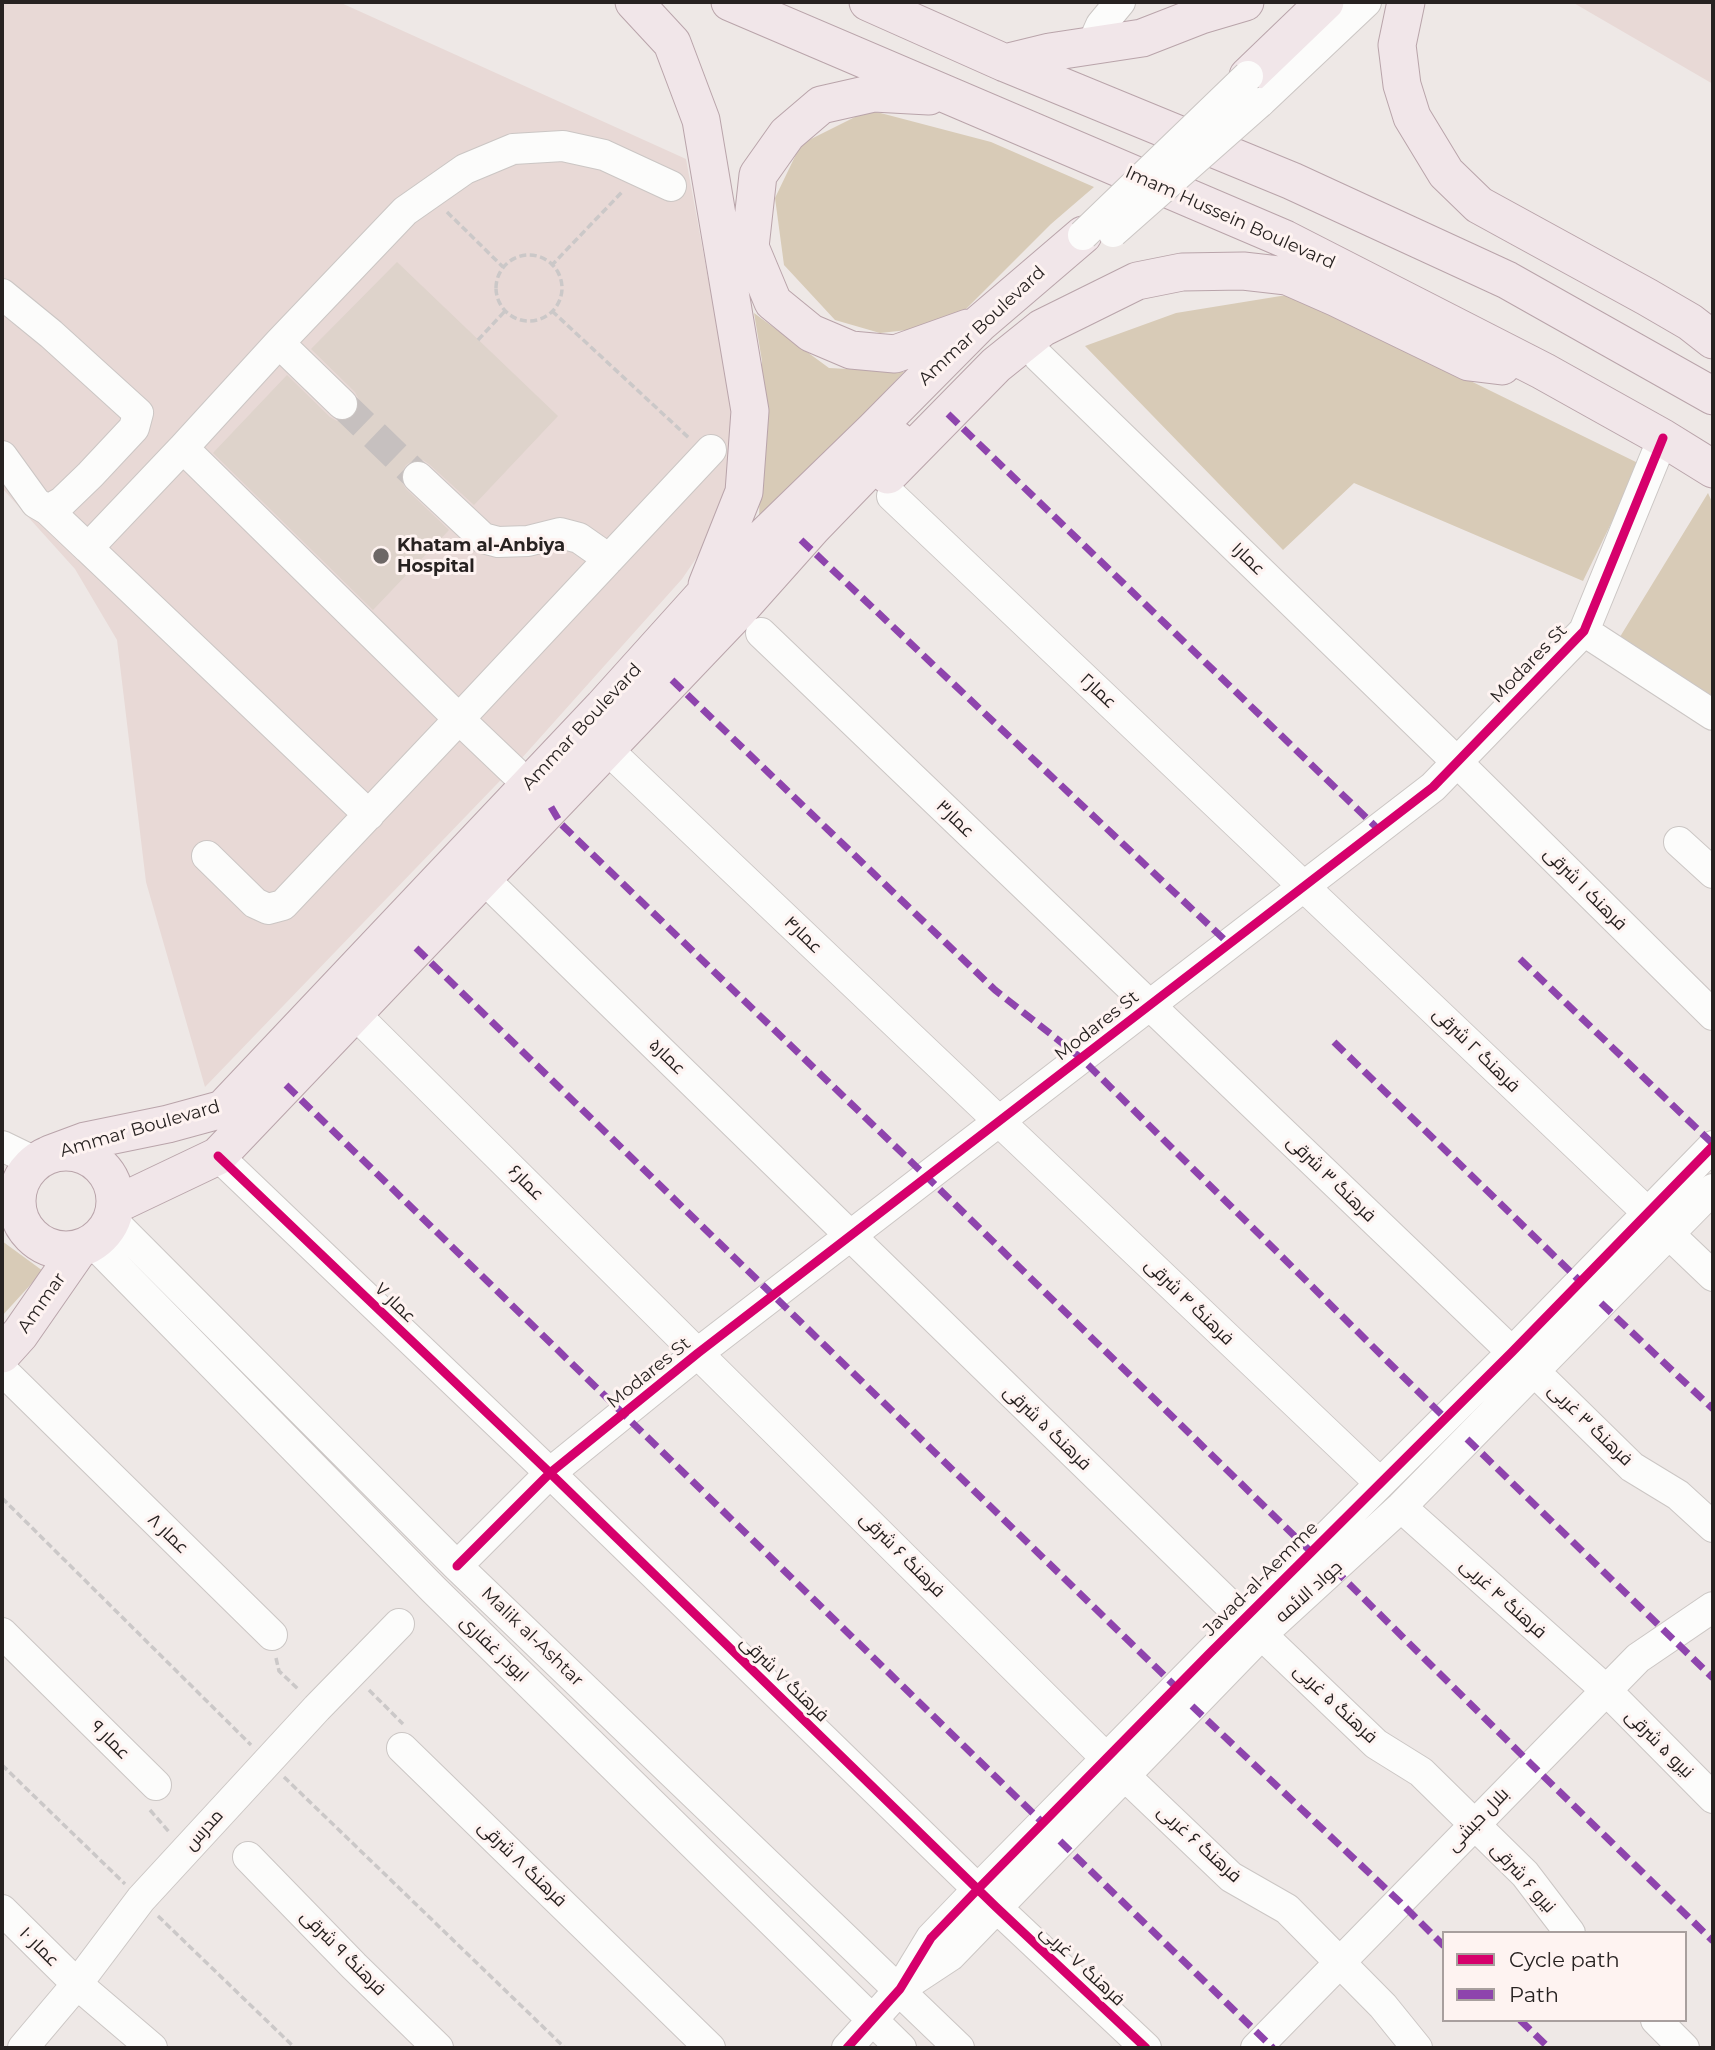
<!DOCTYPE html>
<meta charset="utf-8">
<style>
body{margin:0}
#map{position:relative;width:1715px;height:2050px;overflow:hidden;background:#eee8e6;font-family:Montserrat,sans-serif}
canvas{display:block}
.frame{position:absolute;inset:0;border:4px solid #272221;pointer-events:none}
.legend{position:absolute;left:1442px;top:1931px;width:245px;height:91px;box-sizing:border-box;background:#fef3f1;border:2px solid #a89f9e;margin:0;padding:9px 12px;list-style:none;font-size:21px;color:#272221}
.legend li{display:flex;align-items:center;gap:14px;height:35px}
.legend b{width:35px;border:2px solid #a89f9e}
</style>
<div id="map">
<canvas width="1715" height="2050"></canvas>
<div class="frame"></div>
<ul class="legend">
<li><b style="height:9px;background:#d6006c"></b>Cycle path</li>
<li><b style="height:9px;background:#8e44ad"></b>Path</li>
</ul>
</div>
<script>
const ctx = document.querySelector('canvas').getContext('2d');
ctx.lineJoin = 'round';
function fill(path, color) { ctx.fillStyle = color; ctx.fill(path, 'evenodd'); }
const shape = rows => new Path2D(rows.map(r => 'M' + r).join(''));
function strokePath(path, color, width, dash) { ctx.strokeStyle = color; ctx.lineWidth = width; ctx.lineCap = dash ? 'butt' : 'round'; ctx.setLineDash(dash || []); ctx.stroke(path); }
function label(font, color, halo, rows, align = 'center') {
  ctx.font = font + ' Montserrat,Cairo,sans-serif'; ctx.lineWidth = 6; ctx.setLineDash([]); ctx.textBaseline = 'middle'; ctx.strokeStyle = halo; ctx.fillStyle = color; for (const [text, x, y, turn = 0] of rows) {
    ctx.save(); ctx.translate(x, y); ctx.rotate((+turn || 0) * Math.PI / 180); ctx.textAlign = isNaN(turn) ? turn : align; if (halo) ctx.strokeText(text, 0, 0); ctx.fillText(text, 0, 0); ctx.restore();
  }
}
fill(shape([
 [2,2,339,2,686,159,733,413,730,484,706,544,682,579,521,759,205,1087,146,882,117,640,75,569,2,488],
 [1572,2,1713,2,1713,84]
]), '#e8d9d6');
fill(shape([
 [869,110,991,142,1094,187,1051,224,962,313,944,326,880,333,835,320,784,265,775,198,801,144],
 [1293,294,1640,464,1583,581,1354,483,1283,550,1085,346,1176,313],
 [754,313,829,368,904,372,759,523,762,361],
 [1708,493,1713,504,1713,706,1615,645],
 [2,1241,43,1271,2,1316]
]), '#d8cbb7');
fill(shape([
 [397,262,558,416,474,505,429,464,423,460,414,460,406,465,401,474,401,481,406,489,449,530,373,610,213,453,287,375,330,417,337,421,346,421,355,416,359,408,359,400,355,392,311,349]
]), '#ded3cb');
strokePath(shape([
 [342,404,418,477]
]), '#c6c0bf', 30, [30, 15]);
const minor = shape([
 [1092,45,1101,25,1120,2],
 [1259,103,1366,2],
 [2,294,51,334,138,413,134,428,90,475,62,502,48,510,36,503,2,456],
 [279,343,405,211,465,169,513,149,563,146,604,155,671,186],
 [1039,357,1457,762,1713,1015],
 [183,448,279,343,342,404],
 [418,477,483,538,498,542,528,541,560,533,579,538,609,559],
 [892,496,1648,1213],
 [48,510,88,548,183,448,459,719,711,450],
 [88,548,369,815],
 [1584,631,1713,715],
 [761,633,1512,1352],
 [607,749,1380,1483],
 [1679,842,1713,873],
 [207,856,255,903,268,909,283,905,459,719,543,799],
 [483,878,1244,1619],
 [354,1013,1106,1758],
 [2,1146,35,1162],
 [218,1156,550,1473,996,1907,1146,2048],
 [112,1220,457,1566,959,2048],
 [1669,1234,1713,1276],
 [93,1243,433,1589,901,2048],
 [2,1370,272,1635],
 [1534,1371,1632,1467,1678,1495,1713,1527],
 [1401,1507,1606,1690,1713,1798],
 [457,1566,550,1473,698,1353,1433,787,1584,631,1663,438],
 [2,1633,156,1785],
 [1262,1635,1376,1744,1421,1772,1525,1874,1570,1933],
 [402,1748,710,2048],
 [1124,1775,1231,1877,1287,1909,1383,2006,1417,2048],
 [248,1857,354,1966,438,2048],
 [2,1910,77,1984,152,2048],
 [909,1983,950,1956,1260,1636,1401,1507,1713,1189],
 [1656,2020,1684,2048],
 [23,2048,77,1984,141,1899,317,1708,399,1624],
 [847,2048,900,1989,931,1938,978,1889,1209,1654,1512,1352,1713,1146],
 [1256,2048,1638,1658,1713,1607]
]);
const major = shape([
 [634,2,672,43,701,120,750,411,744,492,707,585],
 [730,2,1285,239,1543,371,1663,438,1713,469],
 [868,2,1005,63,1292,181,1507,280,1713,396],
 [1406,2,1397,45,1402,85,1412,117,1446,173,1479,205,1647,297,1690,322,1713,340],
 [1005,63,1050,52,1142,38,1201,15,1245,2],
 [1248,76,1325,2],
 [929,96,874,93,821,105,787,134,758,175,750,247,773,302,811,333,851,350,895,354,968,328],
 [888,475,996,365,1042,328,1137,281,1182,272,1243,271,1287,276,1337,298,1469,362,1502,366],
 '17 1201a49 49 0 1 1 98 0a49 49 0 1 1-98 0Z',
 [50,1154,85,1141,168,1124,223,1109,603,707,703,596,874,430,979,324,1083,235],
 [115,1205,218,1156,738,611,812,528,897,440],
 [2,1354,20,1334,79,1249]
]);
strokePath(minor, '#cbc6c4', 32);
strokePath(major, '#b9a4aa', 39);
strokePath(shape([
 [447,212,503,267],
 '496 288a33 33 0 1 1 66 0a33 33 0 1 1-66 0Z',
 [551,266,623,191],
 [552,311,689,438],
 [478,340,505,311],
 [2,1498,251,1745],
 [276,1658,279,1671,299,1690],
 [369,1690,403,1724],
 [2,1765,125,1884],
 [284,1777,565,2048],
 [150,1810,170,1833],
 [158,1916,295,2048]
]), '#cbc8c8', 3.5, [7, 3.5]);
strokePath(minor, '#fcfcfb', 30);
strokePath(major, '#f1e6e9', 37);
const minorBridge = shape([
 [1113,232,1259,103],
 [1083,235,1248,76]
]);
strokePath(minorBridge, '#cbc6c4', 32, []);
strokePath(minorBridge, '#fcfcfb', 30);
strokePath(shape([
 [948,414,1378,829],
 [801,540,1229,944],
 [672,680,995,990,1081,1058,1445,1418],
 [551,807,561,824,927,1177,1311,1552],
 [416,948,1176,1687],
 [1520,959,1713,1144],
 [1334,1042,1581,1282],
 [286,1085,1043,1823],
 [1601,1303,1713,1409],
 [1467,1439,1713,1678],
 [1334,1569,1532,1765,1713,1941],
 [1192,1706,1400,1902,1444,1946],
 [1060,1841,1273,2048],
 [1520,2020,1549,2048]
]), '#8e44ad', 7, [14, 7]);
strokePath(shape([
 [218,1156,550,1473,996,1907,1146,2048],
 [457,1566,550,1473,698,1353,1433,787,1584,631,1663,438],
 [847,2048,900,1989,931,1938,978,1889,1209,1654,1512,1352,1713,1146]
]), '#d6006c', 9);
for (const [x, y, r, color] of [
 [381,556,9,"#6d6766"]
]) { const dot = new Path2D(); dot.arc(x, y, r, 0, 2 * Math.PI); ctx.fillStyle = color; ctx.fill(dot); strokePath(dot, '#fef3f1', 2.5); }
label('18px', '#272221', '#fef3f1', [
 ["Imam Hussein Boulevard",1230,218,24],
 ["Ammar Boulevard",982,326,-43],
 ["عمار۱",1248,559,44],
 ["Modares St",1529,664,-46],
 ["عمار۲",1098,691,43],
 ["Ammar Boulevard",582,727,-47],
 ["عمار۳",955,819,44],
 ["فرهنک ۱ شرقی",1585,889,45],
 ["عمار۴",803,935,44],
 ["Modares St",1097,1026,-38],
 ["فرهنگ ۲ شرقی",1476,1050,44],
 ["عمار۵",667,1057,44],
 ["Ammar Boulevard",140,1129,-16],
 ["فرهنگ ۳ شرقی",1331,1179,44],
 ["عمار۶",526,1183,45],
 ["فرهنگ ۴ شرقی",1189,1302,44],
 ["Ammar",42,1303,-55],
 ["عمار ۷",395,1303,44],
 ["Modares St",649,1373,-39],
 ["فرهنگ ۳ غربی",1590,1425,44],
 ["فرهنگ ۵ شرقی",1047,1428,44],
 ["عمار ۸",168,1534,44],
 ["فرهنگ ۶ شرقی",902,1555,45],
 ["Javad-al-Aemme",1261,1579,-45],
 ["جواد الائمه",1309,1592,-42],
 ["فرهنگ ۴ غربی",1503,1599,42],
 ["Malik al-Ashtar",532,1637,44],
 ["ابوذر غفاری",494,1649,44],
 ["فرهنگ ۷ شرقی",784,1679,44],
 ["فرهنگ ۵ غربی",1335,1704,43],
 ["عمار ۹",110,1740,45],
 ["نیرو ۵ شرقی",1659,1744,45],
 ["بلال حبشی",1478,1820,-46],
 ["مدرس",204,1830,-48],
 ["فرهنگ ۶ غربی",1199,1844,42],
 ["فرهنگ ۸ شرقی",522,1864,44],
 ["نیرو ۶ شرقی",1523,1878,48],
 ["عمار ۱۰",39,1947,45],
 ["فرهنگ ۹ شرقی",343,1953,45],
 ["فرهنگ ۷ غربی",1082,1966,43]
]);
label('bold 18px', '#272221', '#fef3f1', [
 ["Khatam al-Anbiya",397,546],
 ["Hospital",397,567]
], 'left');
</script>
